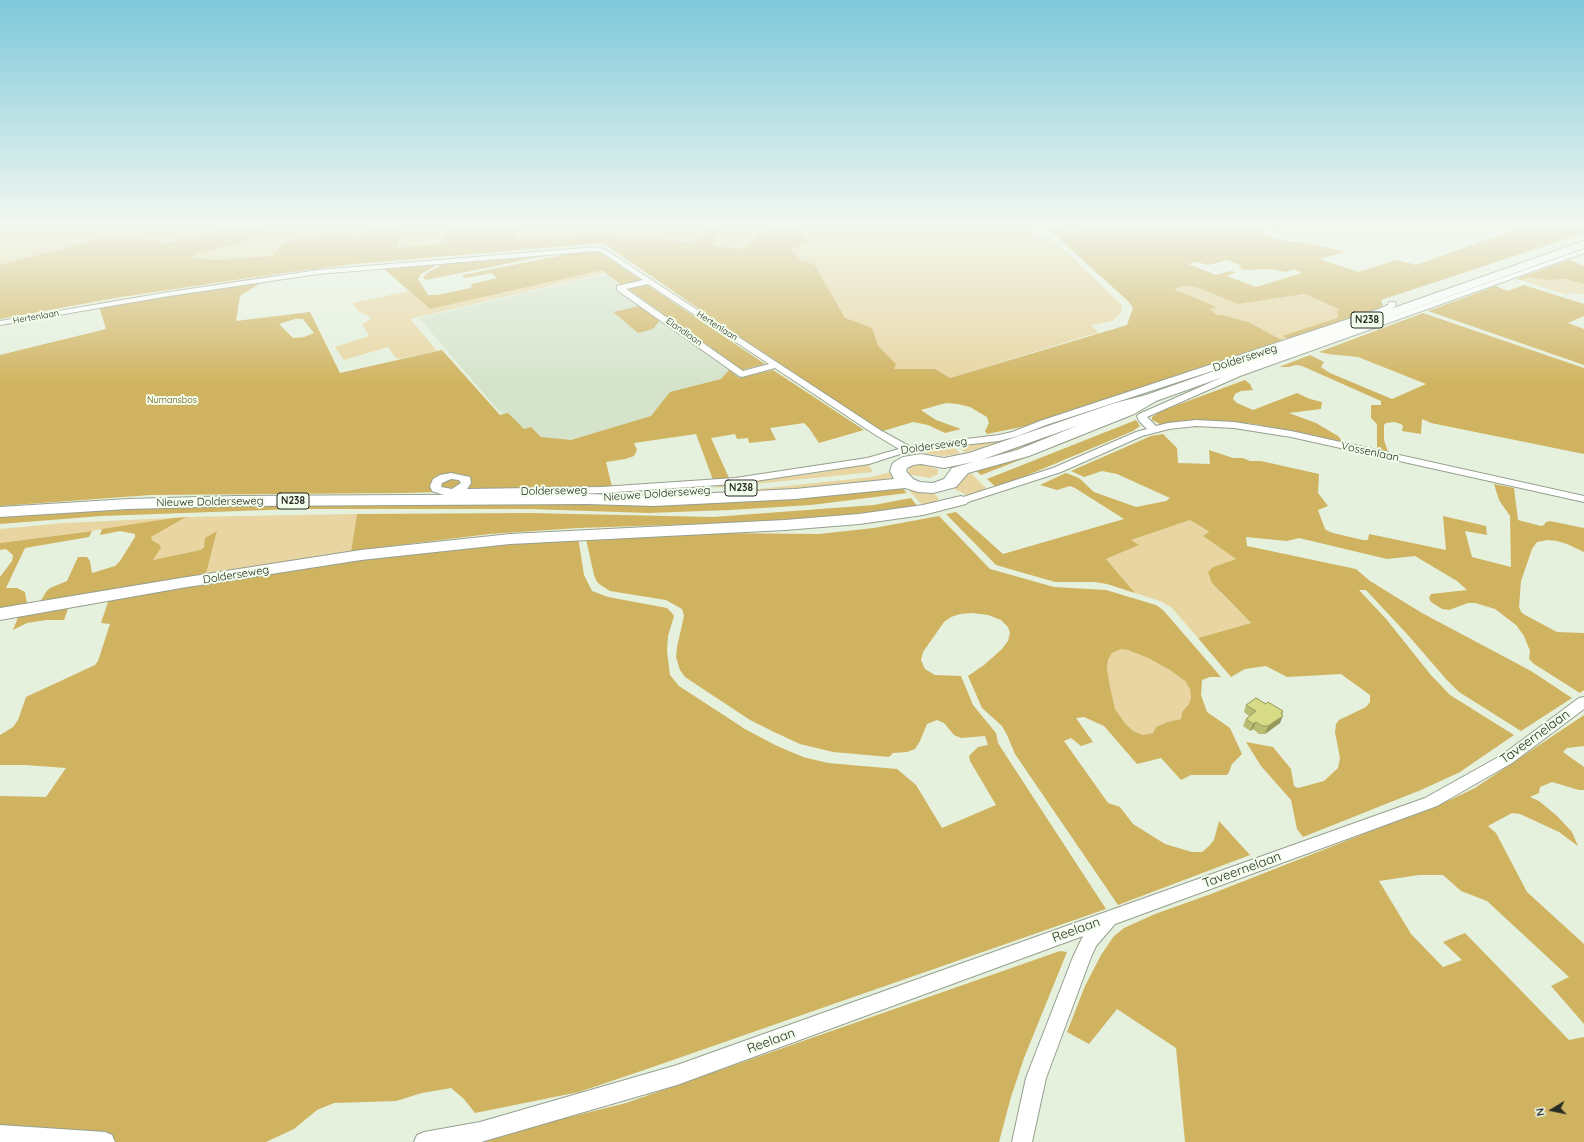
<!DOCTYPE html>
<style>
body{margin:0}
#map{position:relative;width:1584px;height:1142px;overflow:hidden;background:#e5f0dd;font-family:Quicksand,sans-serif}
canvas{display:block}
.north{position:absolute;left:1532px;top:1090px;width:40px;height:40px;-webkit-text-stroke:3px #f3fdeb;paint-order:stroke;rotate:260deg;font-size:11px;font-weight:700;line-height:16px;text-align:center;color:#272b24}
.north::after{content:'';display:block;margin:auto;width:14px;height:18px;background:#272b24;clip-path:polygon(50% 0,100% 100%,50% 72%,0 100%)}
</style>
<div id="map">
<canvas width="1584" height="1142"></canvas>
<div class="north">N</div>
</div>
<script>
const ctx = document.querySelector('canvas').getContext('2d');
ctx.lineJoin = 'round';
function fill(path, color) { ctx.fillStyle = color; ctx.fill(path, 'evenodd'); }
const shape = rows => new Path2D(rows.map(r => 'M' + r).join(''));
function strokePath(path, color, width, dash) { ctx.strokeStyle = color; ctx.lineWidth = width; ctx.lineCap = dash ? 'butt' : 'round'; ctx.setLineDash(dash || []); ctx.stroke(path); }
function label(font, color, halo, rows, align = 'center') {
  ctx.font = font + ' Quicksand,sans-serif'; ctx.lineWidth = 4; ctx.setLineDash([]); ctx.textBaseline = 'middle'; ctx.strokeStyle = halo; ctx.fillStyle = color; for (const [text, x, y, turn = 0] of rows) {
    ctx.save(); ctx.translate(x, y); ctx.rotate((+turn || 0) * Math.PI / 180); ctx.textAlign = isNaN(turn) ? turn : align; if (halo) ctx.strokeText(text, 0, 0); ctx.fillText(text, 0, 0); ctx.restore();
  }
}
fill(shape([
 [614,272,765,382,571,441,534,440,497,409,419,318]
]), '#d5e3cb');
fill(shape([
 [0,225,1027,225,1037,234,1049,237,1065,251,1121,304,1122,309,1121,313,1112,321,1091,325,1099,333,1089,335,950,378,935,369,845,409,603,243,355,264,268,275,115,298,0,319],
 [1054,225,1100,225,1065,234],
 [1271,226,1276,226,1298,233,1302,237,1292,239,1275,234],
 [599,271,606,273,410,319,437,351,399,359,396,358,388,347,344,360,335,347,369,336,362,324,371,319,367,315,359,312,352,303,409,291,430,309],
 [1530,277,1549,280,1565,279,1584,284,1584,295,1572,292,1567,295,1521,280],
 [1185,286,1199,288,1237,304,1271,298,1305,294,1309,295,1339,309,1338,317,1334,319,1283,337,1289,339,1284,341,1248,322,1223,315,1217,315,1210,309,1173,289],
 [1125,408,1021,449,957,468,954,465],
 [1007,439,965,453,957,445],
 [952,446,961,454,943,456,924,453,918,450],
 [868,464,873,472,713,488,717,486,818,473],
 [920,464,938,469,938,474,930,478,908,474,909,469,911,466],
 [969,471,988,490,968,496,955,489,954,486],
 [891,472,894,478,798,491,693,496,835,481,871,477],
 [906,487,922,489,936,495,939,499,934,503,923,506],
 [357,514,351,551,206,574,217,531,200,550,153,560,161,548,160,545,151,539,151,537,186,517],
 [173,518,135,525,0,543,0,529,65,523],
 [1190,520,1209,533,1203,536,1236,559,1213,567,1220,592,1251,623,1198,638,1171,607,1160,601,1135,593,1106,559,1139,545,1130,540],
 [1121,649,1128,650,1148,658,1170,670,1185,681,1190,689,1191,697,1189,704,1182,712,1181,719,1167,722,1157,727,1153,733,1143,735,1133,731,1125,723,1115,709,1109,687,1107,669,1108,660,1112,653]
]), '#e8d5a1');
fill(shape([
 [252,225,264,230,237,244,196,253,191,258,219,260,273,256,283,243,347,230,349,236,365,234,372,228,393,225,400,225,397,248,448,244,443,237,454,225,515,225,517,240,599,233,693,243,710,228,719,231,712,246,745,249,760,232,772,231,782,225,799,225,808,242,792,249,801,261,814,264,845,318,872,328,878,346,896,364,894,369,935,369,950,378,1127,325,1133,308,1128,301,1044,225,1054,225,1065,234,1100,225,1263,225,1264,235,1285,241,1303,242,1346,252,1320,259,1358,272,1397,260,1416,265,1528,225,1584,225,1584,233,1381,300,1383,306,1377,309,1289,339,1282,336,1334,319,1338,317,1337,311,1339,309,1305,294,1237,304,1199,288,1185,286,1174,289,1214,306,1216,308,1210,309,1217,315,1223,315,1248,322,1284,341,1026,426,987,434,985,431,989,423,987,417,970,407,958,404,946,403,921,410,936,420,961,429,945,433,928,425,913,422,883,431,845,409,603,243,355,264,268,275,115,298,0,319,0,265,96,240,115,237,158,241,163,244,207,232],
 [1227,260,1242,266,1238,267,1244,270,1271,269,1286,272,1294,269,1302,273,1256,287,1227,276,1236,272,1230,271,1216,275,1188,264,1196,262,1209,265],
 [592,251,601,253,642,281,622,285,603,271,599,271,430,309,383,268,436,263,434,267,421,274,418,279,428,295,437,295,471,288,472,284,497,278,492,273,465,278,462,275,573,253],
 [559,253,426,280,423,278,426,274,438,267,442,262],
 [1569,260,1584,266,1584,284,1565,279,1549,280,1530,277,1521,280,1516,279],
 [273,275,240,296,236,321,310,312,340,373,442,350,500,415,508,413,524,429,531,427,541,437,571,440,651,416,670,392,721,379,729,370,739,378,773,370,864,430,819,443,809,428,804,423,770,428,776,440,749,443,748,438,737,439,735,434,711,438,729,478,713,480,696,434,634,443,637,450,634,456,625,459,606,462,612,487,403,493,151,495,0,506,0,355,106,329,98,303],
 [295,319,303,319,314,333,304,337,293,338,279,324],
 [646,284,765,364,742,370,627,288],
 [1524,285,1584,304,1584,316,1568,323,1584,329,1584,365,1428,311,1496,286,1507,291],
 [640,306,660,320,653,329,638,333,613,312],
 [1423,313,1584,368,1584,454,1431,423,1422,419,1421,434,1402,431,1403,426,1401,424,1394,422,1386,423,1384,425,1384,440,1388,452,1377,450,1377,424,1371,418,1371,405,1381,405,1381,401,1302,366,1296,365,1288,367,1279,367,1310,355,1324,362,1321,367,1330,373,1392,399,1426,384,1358,357,1328,354,1319,352],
 [1245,380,1250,384,1253,390,1241,391,1235,394,1233,399,1237,403,1253,410,1297,393,1310,399,1322,402,1321,409,1289,413,1316,423,1338,436,1343,442,1255,424,1210,422,1166,425,1160,424,1152,420,1152,417,1161,411],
 [1136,420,1140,426,1133,431,997,488,987,479],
 [1163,434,1177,448,1178,463,1210,464,1209,450,1233,458,1243,458,1250,461,1261,461,1319,474,1318,493,1328,506,1318,510,1325,529,1328,531,1333,533,1363,540,1368,540,1369,534,1446,550,1443,516,1486,526,1487,535,1465,531,1472,557,1511,567,1510,516,1499,500,1494,484,1514,488,1518,520,1541,526,1544,525,1546,522,1550,521,1584,528,1584,552,1567,544,1557,541,1548,540,1537,542,1532,549,1521,581,1519,607,1521,612,1525,615,1557,632,1584,633,1584,690,1580,693,1534,664,1529,659,1530,651,1524,636,1516,625,1495,609,1475,603,1468,603,1449,610,1442,609,1431,602,1429,598,1431,594,1467,590,1457,581,1415,556,1387,559,1299,538,1287,541,1246,537,1247,546,1356,569,1370,581,1422,613,1531,671,1572,698,1521,731,1459,692,1446,679,1407,634,1366,590,1359,590,1387,620,1430,674,1450,695,1514,735,1460,772,1421,790,1303,837,1297,829,1291,800,1261,766,1246,742,1273,747,1291,769,1294,786,1298,788,1324,781,1338,768,1340,758,1335,732,1336,724,1339,720,1366,707,1370,702,1370,695,1341,674,1287,677,1266,666,1245,669,1231,677,1198,638,1251,623,1212,583,1208,572,1213,567,1236,559,1203,536,1209,532,1190,520,1131,540,1139,545,1106,559,1135,593,1107,584,1094,582,1055,582,996,565,946,514,956,512,1003,554,1124,519,1075,488,1070,486,1057,490,1040,485,1066,473,1079,478,1094,492,1136,507,1166,501,1170,498,1117,474,1102,471,1084,477,1071,471,1151,436],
 [1082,436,981,475,975,470,1075,437],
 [900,486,907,493,811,505,730,510,648,513,530,509,295,509,101,516,0,524,0,516,108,507,534,502],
 [911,498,918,507,855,515,730,523,578,528,490,534,351,551,357,514,530,513,713,517,874,505],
 [939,516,990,569,1054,587,1106,590,1156,605,1163,610,1221,677,1210,677,1202,680,1201,695,1207,712,1230,728,1242,754,1232,764,1229,772,1227,775,1191,775,1181,780,1161,758,1137,764,1104,726,1084,717,1076,718,1093,742,1081,746,1071,738,1064,741,1108,803,1120,807,1133,824,1165,844,1192,852,1202,852,1209,846,1214,840,1219,821,1250,855,1118,905,1015,754,1007,735,1002,726,982,708,968,676,984,665,1002,649,1008,641,1010,633,1008,627,1001,620,988,615,972,613,960,614,951,617,944,622,923,652,921,660,925,669,935,675,961,676,973,705,996,733,998,743,1005,754,1106,909,647,1069,579,1092,475,1113,464,1099,451,1088,422,1093,396,1101,334,1103,317,1110,294,1129,266,1142,110,1142,0,1130,0,796,46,797,66,768,25,765,0,765,0,735,13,727,18,720,26,697,95,665,98,661,110,624,101,623,109,599,408,552,578,537,584,575,592,591,608,597,667,608,672,613,674,616,668,636,667,651,670,675,679,686,745,729,775,745,803,757,828,763,897,769,916,785,942,828,996,805,970,761,969,756,978,747,988,745,985,736,961,738,954,735,944,723,937,720,927,724,920,741,915,749,907,752,893,753,889,757,833,752,800,744,774,732,750,720,685,677,680,670,676,657,677,647,684,616,682,609,666,600,610,591,602,586,597,582,594,575,586,539,712,533,819,534,874,528],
 [1121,649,1128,650,1148,658,1170,670,1185,681,1190,689,1191,698,1189,704,1182,712,1181,719,1167,722,1156,727,1153,733,1143,735,1133,731,1125,723,1115,709,1110,687,1107,669,1108,660,1112,653],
 [186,517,151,537,152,540,160,545,161,548,153,560,200,550,204,547,205,538,217,531,206,574,40,602,46,592,50,588,67,581,78,557,87,557,90,561,92,573,115,566,120,561,135,537,135,534,120,531,100,535,102,529,173,518],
 [92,531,89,537,25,548,6,588,17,588,25,592,27,604,0,609,0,577,12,561,13,555,6,549,0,550,0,543],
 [69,606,64,620,46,620,27,623,13,630,19,615],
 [1584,715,1584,746,1567,748,1563,752,1584,767,1584,790,1579,790,1552,782,1540,787,1539,793,1530,797,1539,801,1557,816,1572,832,1578,846,1559,832,1520,814,1512,813,1488,826,1496,833,1527,892,1584,944,1584,1024,1551,986,1569,977,1487,901,1461,891,1443,875,1419,875,1379,881,1411,934,1443,967,1462,960,1443,942,1465,933,1569,1040,1584,1037,1584,1142,1185,1142,1176,1048,1117,1009,1089,1044,1067,1032,1085,986,1101,955,1114,936,1124,928,1155,914,1211,894,1450,800,1475,788],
 [1060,951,1067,952,1024,1058,1011,1097,999,1142,457,1142,522,1129,626,1103]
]), '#d0b360');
const minor = shape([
 [596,247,606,250,880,430,909,446,999,435,1012,432,1040,421,1379,309,1388,305,1389,302,1395,302,1396,306,1385,313,1295,344,1046,425,1018,436,999,441,919,450,915,451,914,453,900,454,869,464,735,484,601,493,542,495,444,495,432,491,430,486,433,479,440,475,451,473,470,477,471,483,467,489,601,487,735,478,867,458,899,449,874,434,775,368,742,377,739,376,617,290,617,286,643,280,602,252,596,251,318,274,169,296,0,325,0,321,169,292,318,270,596,247],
 [648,284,769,364,743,371,626,289,648,284],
 [451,479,459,480,461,483,452,489,441,487,442,483,451,479],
 [1584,249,1584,253,1240,376,1147,417,1156,426,1168,423,1196,420,1234,422,1291,431,1584,496,1584,502,1291,437,1234,428,1196,426,1169,429,1142,436,1061,472,965,503,957,503,956,501,957,499,1053,468,1136,432,1147,429,1139,421,1137,416,1139,414,1234,372,1584,249],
 [1584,697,1584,709,1512,763,1437,806,1115,924,1096,946,1091,957,1046,1078,1032,1142,1012,1142,1026,1078,1073,957,1083,936,677,1085,481,1142,414,1142,417,1135,424,1132,480,1122,677,1065,1425,798,1502,755,1579,698,1584,697],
 [0,1125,105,1132,112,1135,115,1142,0,1142,0,1125]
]);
const secondary = shape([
 [961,496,966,498,969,501,966,504,923,515,859,524,785,530,510,544,361,560,181,588,0,620,0,608,181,578,361,550,510,534,785,520,859,514,923,505,961,496]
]);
const primary = shape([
 [1584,241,1584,248,1156,401,1134,414,1029,456,968,473,956,487,933,493,918,492,905,488,795,499,654,506,587,504,236,506,128,509,0,517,0,507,128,499,236,496,587,494,654,496,795,489,894,479,890,471,892,465,894,462,903,457,921,454,944,458,969,453,1115,403,1146,395,1584,241],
 [1079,425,1017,450,981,460,1079,425],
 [973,462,952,468,944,479,933,483,920,482,913,479,906,471,907,468,913,465,921,464,944,468,973,462]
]);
strokePath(minor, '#96a08f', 2);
strokePath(secondary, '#96a08f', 2);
strokePath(primary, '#96a08f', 2);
fill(minor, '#fff');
fill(secondary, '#fff');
fill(primary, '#fff');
fill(shape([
 [1266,704,1283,711,1280,723,1265,734,1259,734,1253,729,1250,731,1243,726,1246,719,1249,716,1244,712,1246,705]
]), '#b9bc73');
fill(shape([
 [1283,711,1280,718,1283,716,1280,723,1265,734,1268,726],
 [1256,722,1253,729,1250,731,1253,724]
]), '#96995e');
const building = shape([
 [1256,698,1266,704,1268,702,1283,711,1281,713,1283,716,1268,726,1262,726,1256,722,1253,724,1246,719,1256,711,1246,705,1256,698]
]);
fill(building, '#d7db86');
strokePath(building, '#96995e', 1);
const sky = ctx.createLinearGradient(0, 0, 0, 385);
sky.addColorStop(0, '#7dc8db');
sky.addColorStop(0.58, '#f3f8f0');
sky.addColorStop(1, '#f3f8f000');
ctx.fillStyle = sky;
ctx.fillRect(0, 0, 1584, 385);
label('9px', '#272b24', '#f3fdeb', [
 ["Hertenlaan",36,317,-10],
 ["Hertenlaan",717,326,33],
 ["Elandlaan",684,332,35]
]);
label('9px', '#634f0e', '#f3fdeb', [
 ["Numansbos",172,400]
]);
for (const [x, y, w] of [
 [1367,320,32],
 [741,488,32],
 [293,501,32]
]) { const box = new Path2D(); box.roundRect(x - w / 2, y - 8, w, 16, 3); ctx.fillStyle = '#f3fdeb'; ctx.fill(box); strokePath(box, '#272b24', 1); }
label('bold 10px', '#272b24', null, [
 ["N238",1367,320],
 ["N238",741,488],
 ["N238",293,501]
]);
label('11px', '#272b24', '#f3fdeb', [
 ["Dolderseweg",1245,358,-18],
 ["Dolderseweg",934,446,-8],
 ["Vossenlaan",1370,452,12],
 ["Dolderseweg",554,491,-1],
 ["Nieuwe Dolderseweg",657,494,-4],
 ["Nieuwe Dolderseweg",210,502,-1],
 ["Dolderseweg",236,575,-9]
]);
label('13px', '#272b24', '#f3fdeb', [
 ["Taveernelaan",1535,737,-36],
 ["Taveernelaan",1242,870,-20],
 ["Reelaan",1076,930,-20],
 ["Reelaan",771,1041,-20]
]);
</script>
